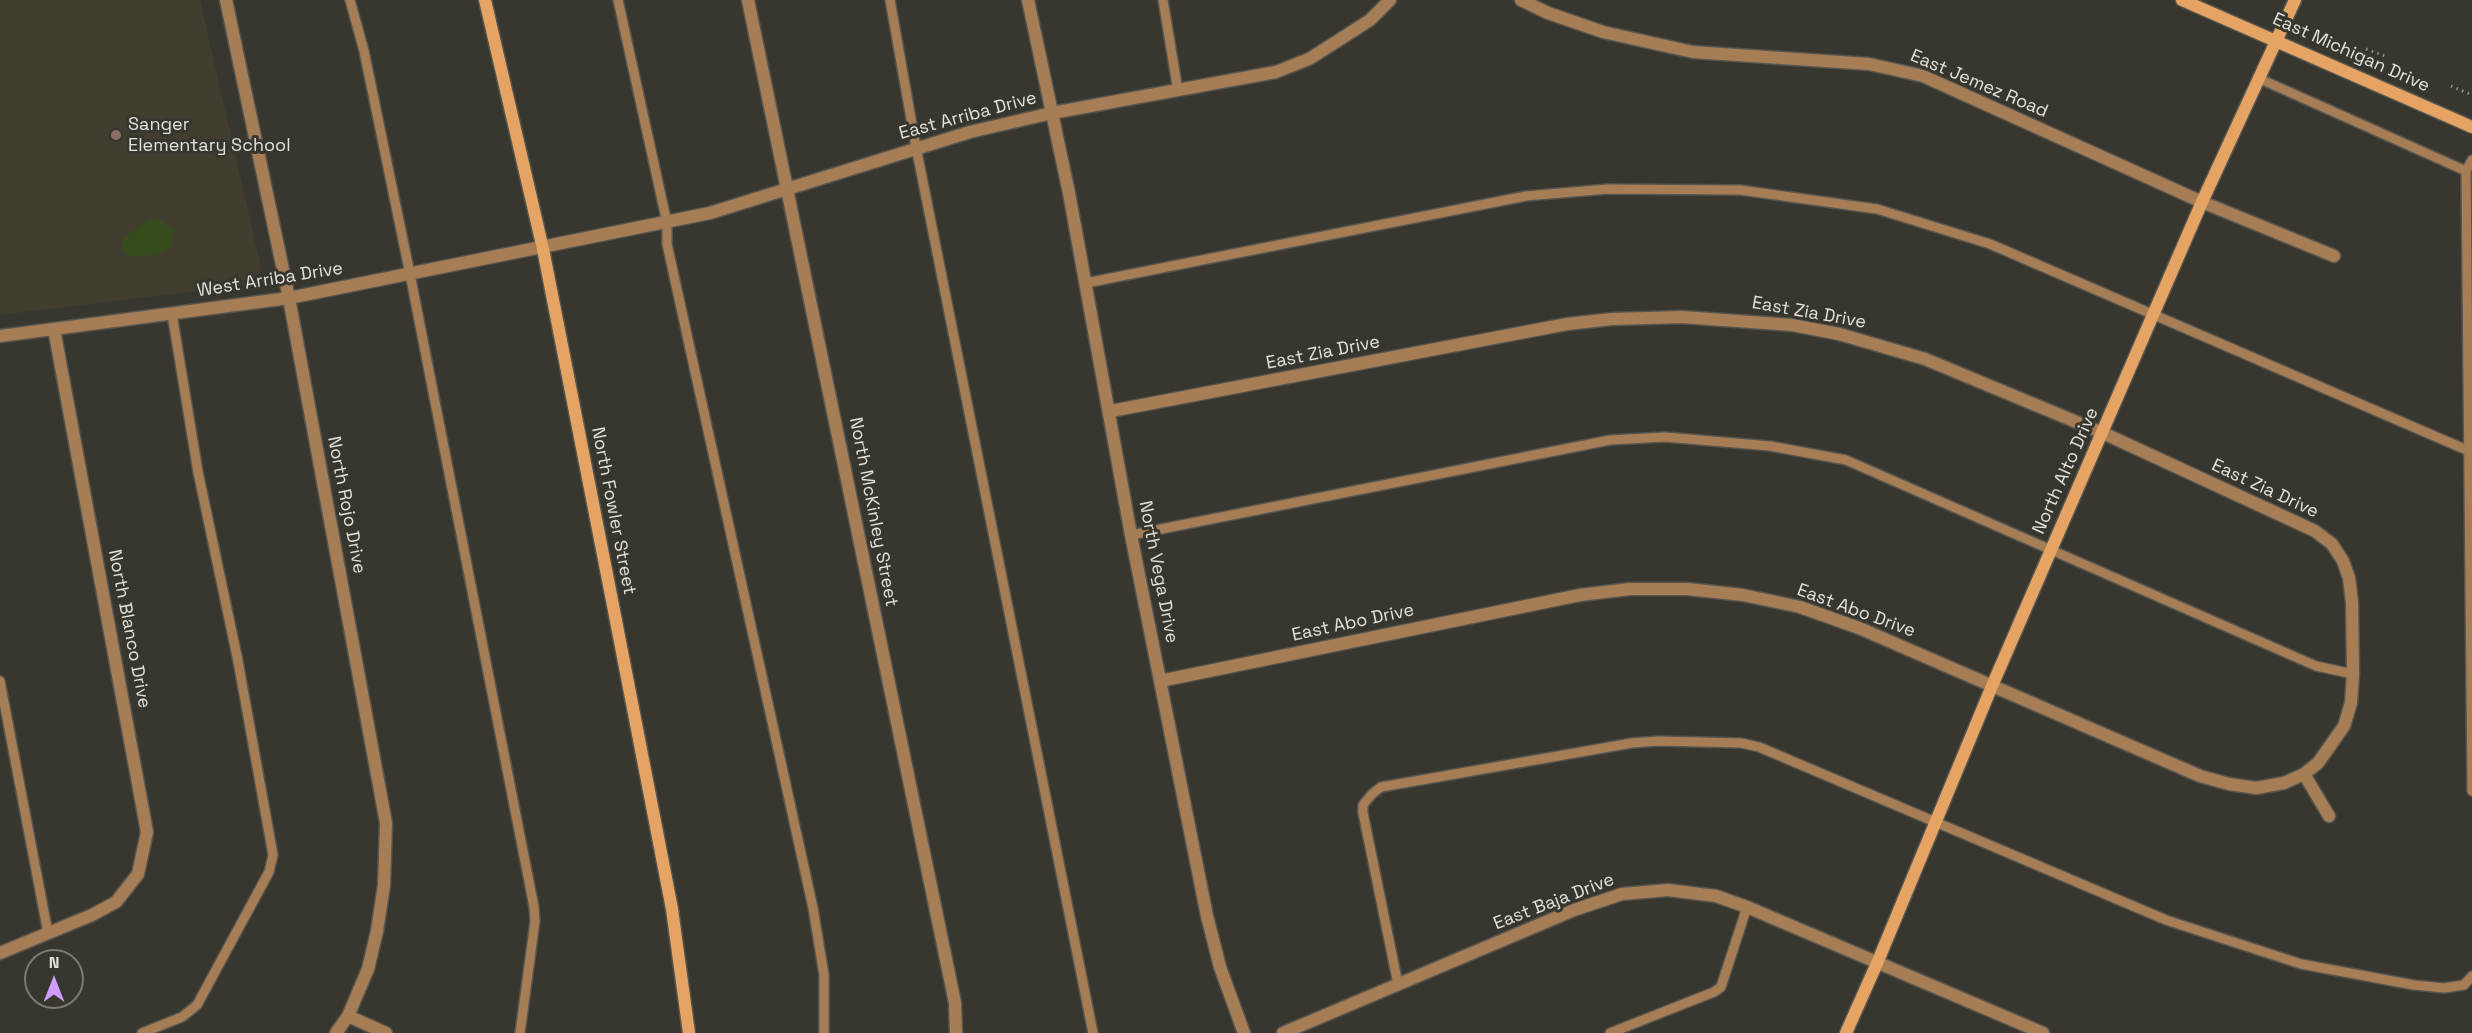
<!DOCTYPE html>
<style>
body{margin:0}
#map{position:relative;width:2472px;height:1033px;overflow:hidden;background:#37362f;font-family:"Space Grotesk",sans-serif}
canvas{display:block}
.north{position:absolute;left:24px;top:949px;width:60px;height:60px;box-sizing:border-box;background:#37362f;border:2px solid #7b7a74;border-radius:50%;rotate:0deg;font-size:16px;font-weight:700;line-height:24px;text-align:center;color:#e2e1dc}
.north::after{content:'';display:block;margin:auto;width:21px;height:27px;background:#d09dff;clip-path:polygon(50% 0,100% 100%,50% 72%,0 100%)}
</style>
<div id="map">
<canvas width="2472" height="1033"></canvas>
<div class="north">N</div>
</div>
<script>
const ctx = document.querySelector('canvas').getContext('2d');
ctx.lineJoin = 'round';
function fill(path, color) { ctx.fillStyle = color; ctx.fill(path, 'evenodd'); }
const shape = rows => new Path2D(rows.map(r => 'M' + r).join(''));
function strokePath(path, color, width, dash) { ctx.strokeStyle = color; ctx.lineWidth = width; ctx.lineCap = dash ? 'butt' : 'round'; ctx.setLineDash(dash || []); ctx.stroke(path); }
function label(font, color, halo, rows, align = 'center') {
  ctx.font = font + ' "Space Grotesk",sans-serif'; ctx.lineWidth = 6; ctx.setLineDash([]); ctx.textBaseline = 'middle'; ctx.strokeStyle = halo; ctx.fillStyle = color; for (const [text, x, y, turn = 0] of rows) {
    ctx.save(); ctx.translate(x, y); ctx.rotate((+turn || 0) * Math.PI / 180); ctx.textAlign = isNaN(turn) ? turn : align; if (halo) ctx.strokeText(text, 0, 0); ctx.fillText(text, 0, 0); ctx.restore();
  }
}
fill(shape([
 [0,0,200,0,262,271,255,284,0,315]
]), '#413e30');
fill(shape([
 [150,219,159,219,174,230,171,247,155,255,128,257,122,248,124,238]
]), '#364c1c');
const lane = shape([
 [350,0,364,51,410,274,534,907,535,921,520,1033],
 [618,0,667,223,667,244,813,908,824,975,824,1033],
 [890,0,916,147,1093,1033],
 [1163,0,1178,91],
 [2258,78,2466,171,2472,160],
 [2466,171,2472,791],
 [1086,283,1526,196,1608,189,1740,190,1877,209,1990,244,2469,451],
 [1131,535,1610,440,1665,437,1770,446,1846,460,2316,666,2353,674],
 [0,681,48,933],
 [1398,984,1363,813,1363,805,1372,794,1381,787,1632,743,1658,741,1741,743,1759,747,2166,920,2301,964,2414,985,2444,988,2464,985,2472,976],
 [142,1033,182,1017,197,1005,269,872,273,855,238,661,198,472,172,314],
 [1610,1033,1714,992,1721,987,1747,907]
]);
const street = shape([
 [226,0,289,298,386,823,384,885,377,931,368,969,348,1016,336,1033],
 [748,0,955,1003,956,1033],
 [1028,0,1069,193,1131,535,1207,916,1220,967,1244,1033],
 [1521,0,1548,13,1603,32,1693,52,1869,64,1923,76,2202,202,2334,256],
 [0,336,289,298,710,213,970,132,1052,113,1276,72,1309,59,1339,40,1370,20,1390,0],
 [1111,411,1567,324,1612,319,1682,317,1792,325,1839,334,1925,359,2103,433,2315,531,2332,544,2343,561,2349,578,2352,602,2353,674,2351,703,2344,726,2318,763,2304,774,2284,783,2256,788,2229,784,2200,776,1859,628,1800,607,1743,595,1687,589,1630,589,1580,595,1160,681],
 [2304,774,2329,816],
 [0,953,92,915,116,902,138,874,147,832,54,329],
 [348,1016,386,1033],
 [1283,1033,1574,910,1622,894,1668,890,1716,896,1747,907,2043,1033]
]);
const secondary = shape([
 [485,0,543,249,610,590,672,909,689,1033],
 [2182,0,2472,127],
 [1846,1033,1878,961,1992,686,2202,202,2295,0]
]);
strokePath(lane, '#56554e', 12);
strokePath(street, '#56554e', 15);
strokePath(secondary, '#56554e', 15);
strokePath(shape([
 [2366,49,2388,57],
 [2451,86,2472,95]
]), '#93928c', 3, [1.5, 4.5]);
strokePath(lane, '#a67d55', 9);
strokePath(street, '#a67d55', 12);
strokePath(secondary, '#e5a463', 12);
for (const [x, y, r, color] of [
 [116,135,6,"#8d6e63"]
]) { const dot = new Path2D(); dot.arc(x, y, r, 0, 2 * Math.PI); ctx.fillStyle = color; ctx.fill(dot); strokePath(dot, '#37362f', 2); }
label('18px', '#e2e1dc', '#37362f', [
 ["East Michigan Drive",2351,53,24],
 ["East Jemez Road",1979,84,23],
 ["East Arriba Drive",968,116,-15],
 ["West Arriba Drive",270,280,-9],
 ["East Zia Drive",1809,313,10],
 ["East Zia Drive",1323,353,-11],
 ["North Alto Drive",2066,471,-66],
 ["East Zia Drive",2265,489,25],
 ["North Rojo Drive",346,505,79],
 ["North Fowler Street",613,511,79],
 ["North McKinley Street",873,512,79],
 ["North Vega Drive",1158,572,79],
 ["East Abo Drive",1856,611,20],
 ["East Abo Drive",1353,623,-12],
 ["North Blanco Drive",129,629,79],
 ["East Baja Drive",1554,902,-21]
]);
label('18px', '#e2e1dc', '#37362f', [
 ["Sanger",128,125],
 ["Elementary School",128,146]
], 'left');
</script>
